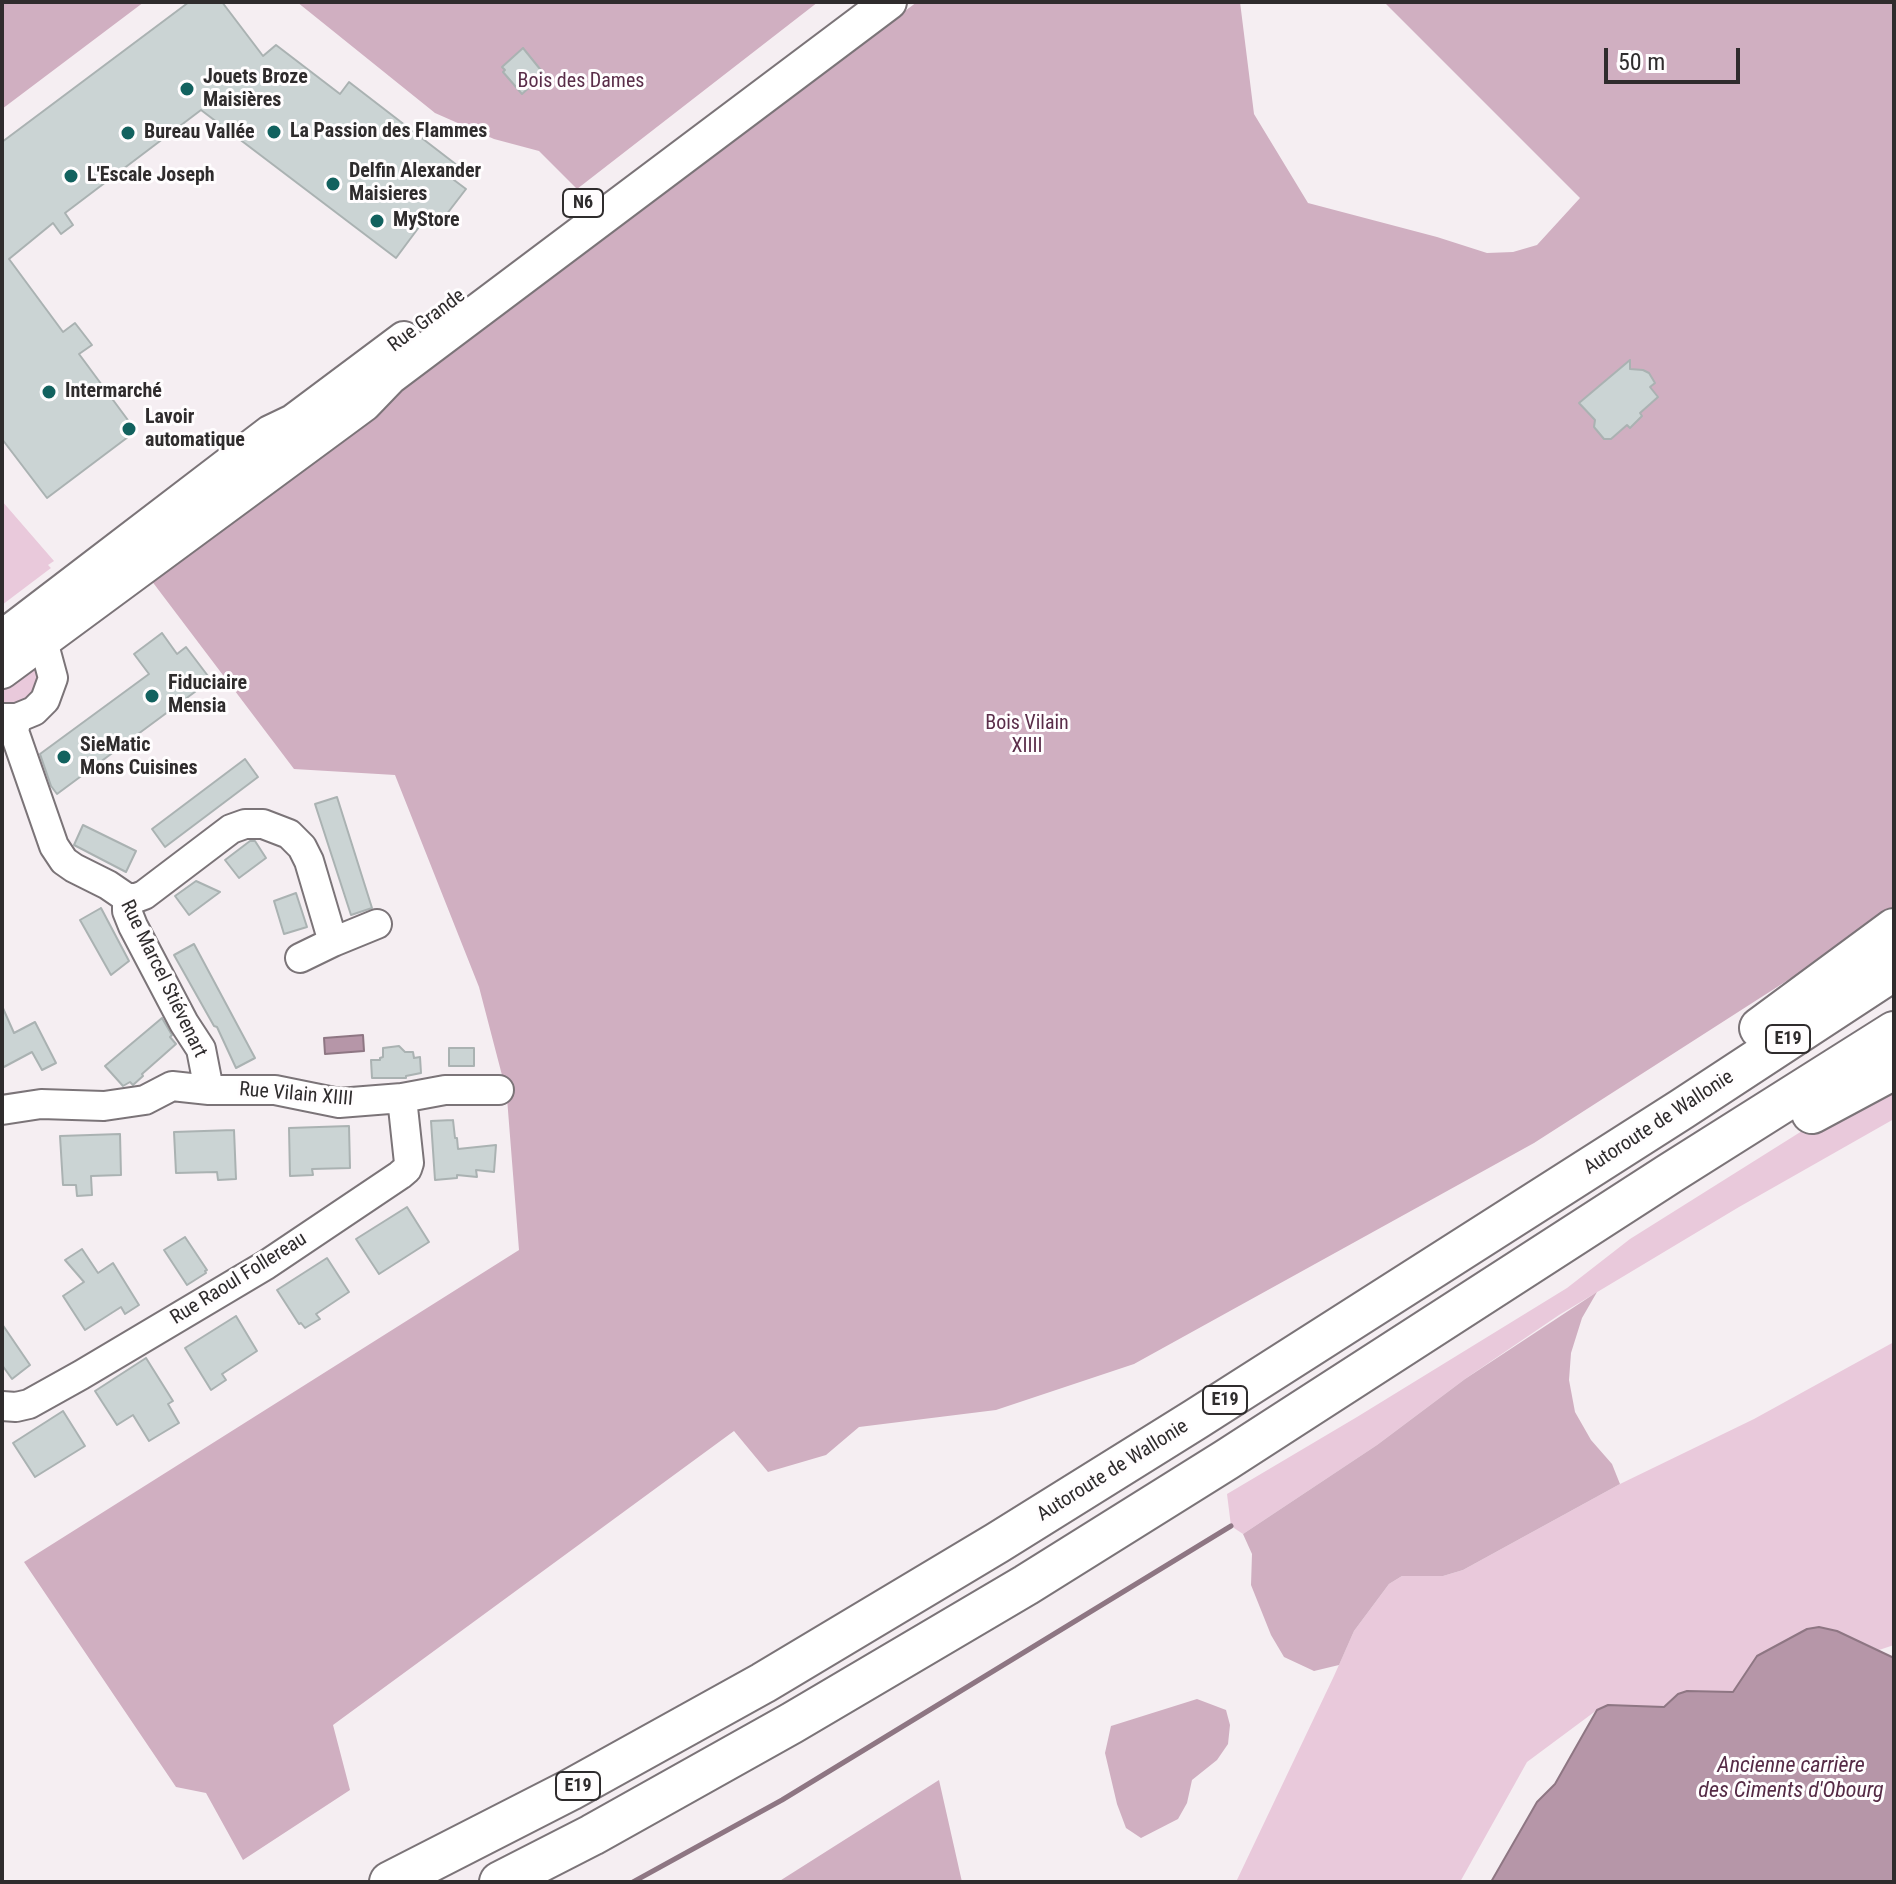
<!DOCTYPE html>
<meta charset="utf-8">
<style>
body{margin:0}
#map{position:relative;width:1896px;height:1884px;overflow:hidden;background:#f5eef2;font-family:"Roboto Condensed",sans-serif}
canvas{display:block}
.frame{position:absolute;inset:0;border:4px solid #2f2c2d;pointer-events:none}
.scale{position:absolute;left:1604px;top:48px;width:136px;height:36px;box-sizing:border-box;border:4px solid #2f2c2d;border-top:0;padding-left:10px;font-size:24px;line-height:28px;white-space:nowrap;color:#2f2c2d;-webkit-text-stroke:6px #fffdfe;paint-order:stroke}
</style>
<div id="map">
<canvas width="1896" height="1884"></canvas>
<div class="frame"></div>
<div class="scale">50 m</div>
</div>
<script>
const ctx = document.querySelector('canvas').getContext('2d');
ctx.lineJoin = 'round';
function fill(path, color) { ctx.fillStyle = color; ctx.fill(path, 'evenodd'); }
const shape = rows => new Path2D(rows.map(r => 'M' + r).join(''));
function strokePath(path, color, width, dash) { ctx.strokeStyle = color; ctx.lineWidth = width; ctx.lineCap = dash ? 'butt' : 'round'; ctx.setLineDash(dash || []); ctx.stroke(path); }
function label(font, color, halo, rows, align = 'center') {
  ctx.font = font + ' "Roboto Condensed",sans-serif'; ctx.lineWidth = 6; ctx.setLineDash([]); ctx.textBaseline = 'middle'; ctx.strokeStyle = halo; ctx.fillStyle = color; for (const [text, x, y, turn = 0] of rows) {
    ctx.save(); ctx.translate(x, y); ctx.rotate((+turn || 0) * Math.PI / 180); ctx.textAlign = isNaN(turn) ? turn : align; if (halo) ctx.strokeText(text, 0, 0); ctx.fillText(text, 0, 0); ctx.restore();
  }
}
fill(shape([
 [2,501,54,561,48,565,51,568,2,605],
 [34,656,42,674,35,698,2,709,2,682],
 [1894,1080,1894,1119,1739,1207,1559,1315,1465,1379,1377,1445,1243,1534,1231,1526,1227,1494,1357,1417,1567,1288,1630,1239,1845,1104],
 [1894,1342,1894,1645,1879,1650,1837,1631,1819,1627,1807,1629,1757,1656,1733,1692,1687,1691,1678,1694,1664,1707,1652,1706,1597,1710,1527,1762,1460,1882,1236,1882,1334,1676,1354,1631,1389,1584,1402,1576,1443,1576,1463,1570,1620,1484,1754,1419]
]), '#e9c9db');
fill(shape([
 [2,2,144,2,2,109],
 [297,2,818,2,577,189,539,151,494,139,435,113],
 [917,2,1240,2,1254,114,1308,203,1437,237,1487,253,1513,252,1537,245,1580,198,1384,2,1894,2,1894,912,1534,1143,1134,1364,996,1410,859,1427,826,1455,768,1472,734,1431,333,1725,350,1790,243,1860,206,1793,176,1787,24,1562,519,1250,507,1098,503,1079,479,987,395,775,294,769,148,576],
 [1597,1292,1582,1318,1571,1353,1569,1380,1575,1412,1591,1440,1612,1464,1620,1484,1463,1570,1443,1576,1402,1576,1389,1584,1354,1631,1339,1665,1314,1671,1284,1657,1271,1635,1251,1585,1252,1554,1243,1534,1377,1445,1465,1379],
 [1197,1699,1226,1710,1230,1725,1228,1744,1217,1760,1192,1780,1187,1803,1178,1819,1141,1838,1126,1828,1117,1804,1105,1753,1111,1726],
 [939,1780,962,1882,778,1882]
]), '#d0afc1');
const water = shape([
 [363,1035,364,1051,325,1054,324,1038,363,1035],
 [1819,1627,1837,1631,1894,1658,1894,1882,1491,1882,1537,1802,1555,1784,1597,1710,1608,1705,1664,1707,1678,1694,1687,1691,1733,1692,1757,1656,1807,1629,1819,1627]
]);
fill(water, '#b696a8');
strokePath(water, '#8e7683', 2);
strokePath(shape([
 [633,1882,782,1800,1231,1526]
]), '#8e7683', 5);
const building = shape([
 [189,2,222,2,263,56,276,45,340,94,349,82,462,169,454,180,466,189,436,228,425,219,396,258,201,110,65,213,73,225,61,234,53,223,9,259,63,332,75,323,92,345,79,354,136,431,47,498,2,439,2,142,189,2],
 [523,48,544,74,543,80,537,85,532,85,522,94,503,72,505,70,502,67,523,48],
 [1630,360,1630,369,1643,370,1649,373,1655,383,1650,387,1658,397,1640,413,1642,416,1630,428,1627,425,1611,439,1604,439,1594,427,1595,420,1579,403,1630,360],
 [162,633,177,654,186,647,211,680,57,794,51,786,40,754,149,674,134,654,162,633],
 [245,759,258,777,165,847,152,829,245,759],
 [337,797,372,908,351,915,315,804,337,797],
 [83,825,136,851,126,872,74,845,83,825],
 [250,841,255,841,266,858,239,878,225,860,250,841],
 [196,881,220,892,189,915,175,896,196,881],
 [296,893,307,927,284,934,274,901,296,893],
 [101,908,129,961,111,975,80,920,101,908],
 [194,944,255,1058,236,1068,217,1027,214,1026,174,955,194,944],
 [2,1006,14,1033,35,1022,56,1063,42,1070,32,1052,2,1068,2,1006],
 [162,1018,172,1035,170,1037,176,1044,142,1074,143,1076,133,1085,130,1082,123,1086,105,1066,162,1018],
 [399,1046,405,1052,413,1052,414,1058,420,1057,421,1073,406,1076,406,1078,372,1078,371,1060,380,1060,380,1058,383,1057,383,1048,399,1046],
 [449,1048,474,1048,474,1066,449,1066,449,1048],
 [453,1120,455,1138,457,1138,458,1149,496,1145,494,1172,476,1170,477,1177,457,1175,457,1178,435,1180,431,1121,453,1120],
 [349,1126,350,1168,312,1169,313,1175,290,1176,289,1128,349,1126],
 [234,1130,236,1179,218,1180,217,1172,176,1173,174,1132,234,1130],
 [120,1134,121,1175,91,1176,92,1195,77,1196,76,1185,63,1185,60,1136,120,1134],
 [407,1207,429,1242,379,1274,356,1239,407,1207],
 [185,1237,207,1270,205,1271,206,1273,187,1285,164,1250,185,1237],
 [82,1249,98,1273,113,1263,139,1305,125,1314,121,1307,85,1330,63,1296,84,1282,65,1260,82,1249],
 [327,1258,349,1292,316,1314,320,1319,305,1328,301,1323,299,1324,277,1290,327,1258],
 [236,1316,257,1351,222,1374,226,1380,211,1390,185,1348,236,1316],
 [2,1324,30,1365,12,1379,2,1365,2,1324],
 [146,1358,173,1401,168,1404,179,1423,149,1441,133,1415,117,1425,95,1391,146,1358],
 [63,1411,85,1446,35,1477,13,1443,63,1411]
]);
fill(building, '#cbd4d4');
strokePath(building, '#aab2b2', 2);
const minor = shape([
 [2,718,17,718,34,711,45,700,53,678,43,641],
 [17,718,14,731,54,846,64,861,74,868,108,885,127,898,127,911,133,926,184,1023,201,1049,209,1090],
 [127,898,136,898,144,895,231,829,245,824,263,824,289,834,302,847,309,861,333,942],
 [300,958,333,942,377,924],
 [2,1110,41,1104,104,1106,145,1100,172,1086,209,1090,275,1090,339,1103,402,1098,445,1090,499,1090],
 [2,1406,16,1407,29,1404,81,1375,266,1265,400,1175,407,1169,409,1163,402,1098]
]);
const major = shape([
 [2,638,270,433,293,422,404,339],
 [2,671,364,404,390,377,889,2]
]);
const highway = shape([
 [1760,1028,1894,929],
 [1812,1113,1894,1069],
 [390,1882,570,1790,763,1683,997,1543,1196,1419,1682,1109,1894,970],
 [500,1882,592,1835,792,1723,1026,1585,1226,1460,1669,1174,1894,1032]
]);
strokePath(minor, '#7b7478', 32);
strokePath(major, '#7b7478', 38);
strokePath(highway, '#7b7478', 44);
strokePath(minor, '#fff', 28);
strokePath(major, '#fff', 34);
strokePath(highway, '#fff', 40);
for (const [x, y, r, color] of [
 [187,89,8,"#12625f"],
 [274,132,8,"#12625f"],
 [128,133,8,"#12625f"],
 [71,176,8,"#12625f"],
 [333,184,8,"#12625f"],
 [377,221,8,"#12625f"],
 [49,392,8,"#12625f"],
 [129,429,8,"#12625f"],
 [152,696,8,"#12625f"],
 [64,757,8,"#12625f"]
]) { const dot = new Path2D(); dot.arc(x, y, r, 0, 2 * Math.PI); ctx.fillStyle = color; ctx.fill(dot); strokePath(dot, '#fffdfe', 3); }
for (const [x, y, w] of [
 [583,203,40],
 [1788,1039,44],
 [1225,1400,44],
 [578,1786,44]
]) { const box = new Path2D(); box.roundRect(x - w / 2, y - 14, w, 28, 6); ctx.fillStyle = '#fffdfe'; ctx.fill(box); strokePath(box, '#2f2c2d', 2); }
label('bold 18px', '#2f2c2d', null, [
 ["N6",583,203],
 ["E19",1788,1039],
 ["E19",1225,1400],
 ["E19",578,1786]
]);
label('bold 20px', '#2f2c2d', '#fffdfe', [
 ["Jouets Broze",203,78],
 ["Maisières",203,101],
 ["La Passion des Flammes",290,132],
 ["Bureau Vallée",144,133],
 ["Delfin Alexander",349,172],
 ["Maisieres",349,195],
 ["L'Escale Joseph",87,176],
 ["MyStore",393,221],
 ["Intermarché",65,392],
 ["Lavoir",145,418],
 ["automatique",145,441],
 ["Fiduciaire",168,684],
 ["Mensia",168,707],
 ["SieMatic",80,746],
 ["Mons Cuisines",80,769]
], 'left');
label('20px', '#5a2d49', '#fffdfe', [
 ["Bois des Dames",581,82],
 ["Bois Vilain",1027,724],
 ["XIIII",1027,747]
]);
label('20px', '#2f2c2d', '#fffdfe', [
 ["Rue Grande",427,321,-37],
 ["Rue Marcel Stiévenart",163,979,64],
 ["Rue Vilain XIIII",296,1095,5],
 ["Autoroute de Wallonie",1659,1123,-33],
 ["Rue Raoul Follereau",239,1279,-32],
 ["Autoroute de Wallonie",1113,1471,-32]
]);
label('italic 22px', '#552a45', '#fffdfe', [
 ["Ancienne carrière",1791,1766],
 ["des Ciments d'Obourg",1791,1791]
]);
</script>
